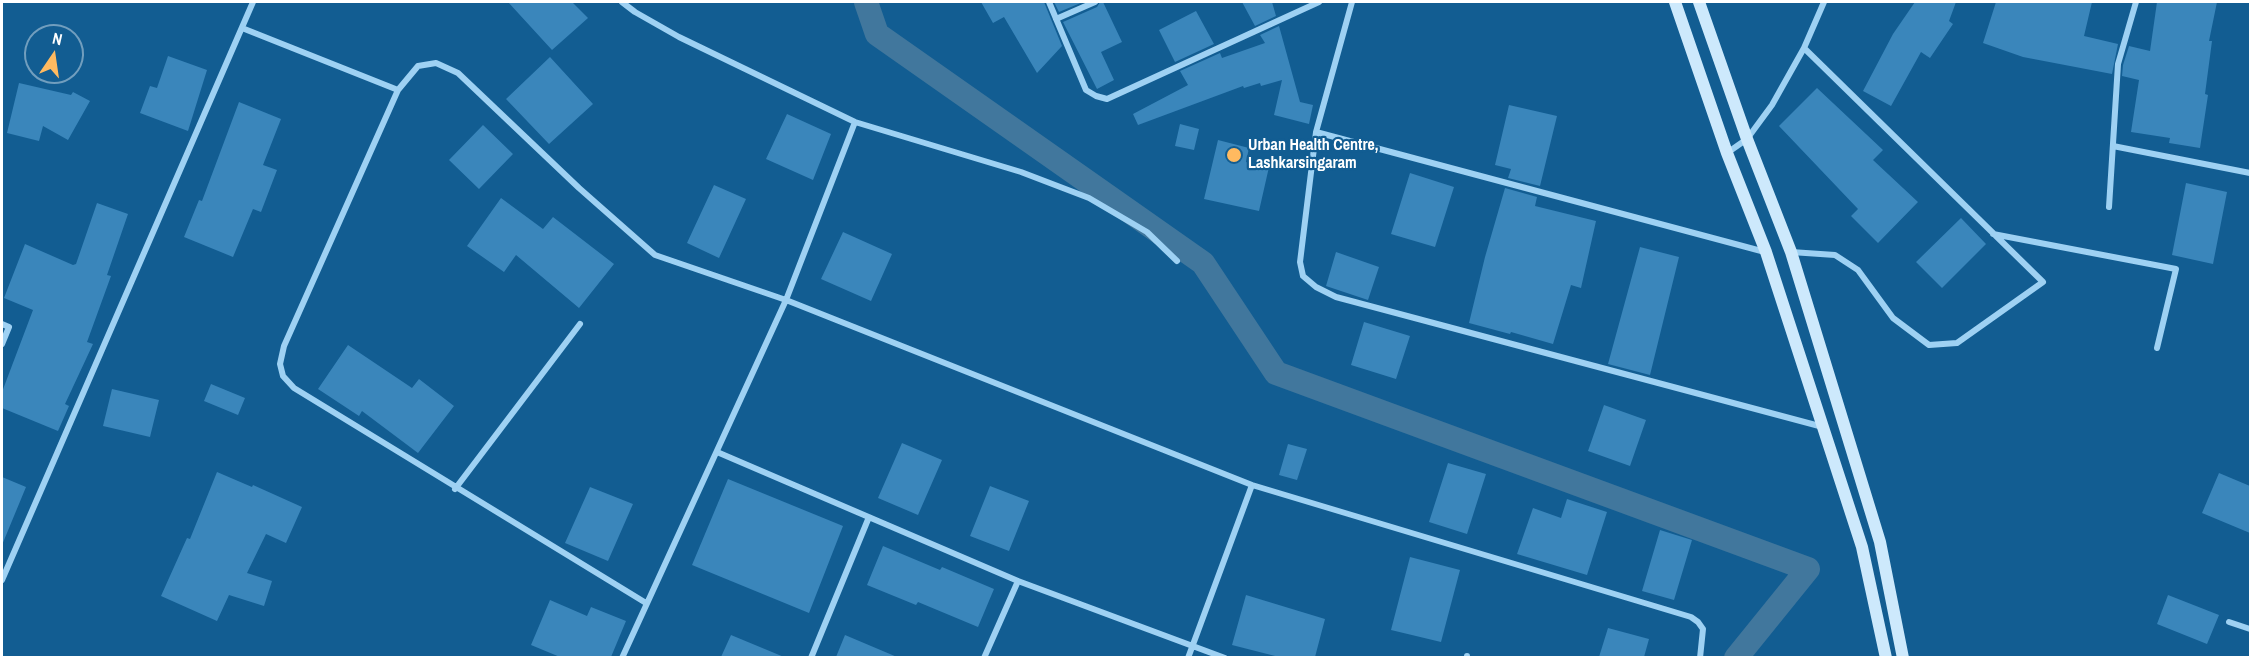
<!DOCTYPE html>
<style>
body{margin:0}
#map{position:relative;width:2252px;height:659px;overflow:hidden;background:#125d92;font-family:"Archivo Narrow",sans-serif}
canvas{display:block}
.frame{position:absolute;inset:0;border:3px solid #fff;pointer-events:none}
.north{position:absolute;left:24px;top:24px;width:60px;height:60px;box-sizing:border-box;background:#125d92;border:2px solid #719ebe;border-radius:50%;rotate:13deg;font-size:16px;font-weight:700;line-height:24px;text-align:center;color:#fff}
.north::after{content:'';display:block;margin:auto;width:21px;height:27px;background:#ffba60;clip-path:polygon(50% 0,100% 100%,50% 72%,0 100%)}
</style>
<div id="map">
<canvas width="2252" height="659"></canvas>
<div class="frame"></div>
<div class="north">N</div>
</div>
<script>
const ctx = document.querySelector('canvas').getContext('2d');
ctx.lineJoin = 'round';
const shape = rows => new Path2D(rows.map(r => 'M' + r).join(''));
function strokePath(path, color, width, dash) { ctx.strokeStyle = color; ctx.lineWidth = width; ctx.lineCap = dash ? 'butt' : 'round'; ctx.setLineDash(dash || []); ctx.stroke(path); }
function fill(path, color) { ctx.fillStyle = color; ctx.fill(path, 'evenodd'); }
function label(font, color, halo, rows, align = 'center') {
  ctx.font = font + ' "Archivo Narrow",sans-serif'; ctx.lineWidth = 4.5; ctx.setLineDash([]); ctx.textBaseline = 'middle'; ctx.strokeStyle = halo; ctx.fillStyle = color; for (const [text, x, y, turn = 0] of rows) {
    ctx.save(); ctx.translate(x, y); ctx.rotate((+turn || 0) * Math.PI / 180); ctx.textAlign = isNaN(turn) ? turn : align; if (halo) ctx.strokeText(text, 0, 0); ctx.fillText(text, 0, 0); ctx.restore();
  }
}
strokePath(shape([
 [866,2,877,34,1203,263,1276,373,1808,569,1736,658]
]), '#41779d', 24);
fill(shape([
 [508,2,572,2,588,18,552,50],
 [981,2,1044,2,1062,46,1037,73,1004,17,993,23],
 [1054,2,1083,2,1059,12],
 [1100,2,1103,2,1122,42,1101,52,1114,80,1097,89,1063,22,1097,7],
 [1242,2,1272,2,1276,16,1255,26],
 [1915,2,1956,2,1949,21,1953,24,1930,58,1921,52,1891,106,1863,91,1893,34],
 [1996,2,2092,2,2084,36,2118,44,2112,74,2023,57,1983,43],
 [2157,2,2217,2,2209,41,2212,41,2205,94,2208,95,2200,148,2169,143,2170,138,2131,132,2139,80,2122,76,2123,65,2129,46,2150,51],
 [1196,11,1214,44,1175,62,1159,30],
 [1279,26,1300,102,1313,105,1309,124,1274,115,1282,80,1261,86,1260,83,1244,88,1243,86,1138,125,1133,114,1188,85,1180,71,1220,53,1222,58,1265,43,1260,35],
 [168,56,207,70,188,131,140,113,150,86,157,88],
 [550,57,593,104,549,144,506,99],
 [19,83,71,95,73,92,90,101,68,140,43,126,39,141,7,133],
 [1817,88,1883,150,1873,160,1918,202,1878,243,1851,216,1858,209,1779,126],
 [239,102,281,119,263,165,277,170,261,212,253,209,233,257,184,237,199,200,202,201],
 [1509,105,1557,116,1540,186,1508,178,1511,169,1495,165],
 [787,114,831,134,813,180,766,159],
 [1180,124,1199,129,1194,150,1175,146],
 [483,125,513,154,479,189,449,160],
 [1218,140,1249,148,1246,162,1269,167,1259,211,1204,199],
 [1410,173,1454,187,1435,247,1391,234],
 [2186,183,2227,192,2213,264,2172,255],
 [714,185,746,199,719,258,687,243],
 [1505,188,1537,197,1535,206,1596,221,1581,288,1571,285,1553,344,1511,332,1510,334,1469,323,1485,257],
 [501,198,543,229,553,217,614,264,579,308,516,255,504,272,467,246],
 [97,203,128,214,107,275,111,276,87,342,93,344,65,404,69,406,58,431,2,408,2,392,33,310,4,298,25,244,73,265,76,264],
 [1961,218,1986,244,1942,288,1916,262],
 [843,232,892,254,871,301,821,279],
 [1640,247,1679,257,1650,375,1608,364],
 [1336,252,1379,267,1368,300,1326,286],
 [1364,322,1410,336,1396,379,1351,365],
 [348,345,412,388,419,379,454,406,418,453,362,411,359,416,318,389],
 [211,384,245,398,238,415,204,401],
 [112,389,159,400,150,437,103,426],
 [1604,405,1646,420,1630,466,1588,451],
 [902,443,942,460,918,515,878,498],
 [1288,444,1307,449,1297,480,1279,475],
 [1448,463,1486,474,1467,534,1429,522],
 [217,472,252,487,253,485,302,507,286,543,266,534,247,573,272,581,264,606,229,595,217,621,161,596,187,538,190,539],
 [2219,473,2250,486,2250,533,2202,513],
 [2,477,26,487,2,545],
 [728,479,843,526,809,613,692,565],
 [990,486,1029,501,1009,551,970,536],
 [590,487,633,504,608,561,565,543],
 [1567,499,1607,512,1587,575,1517,554,1533,508,1561,518],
 [1660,530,1692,540,1674,600,1642,591],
 [883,546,940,570,942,567,994,589,978,627,918,602,916,605,867,585],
 [1410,557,1460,570,1441,642,1391,630],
 [1246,595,1325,619,1315,657,1279,657,1232,645],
 [2168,595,2219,615,2207,644,2157,624],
 [550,600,587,616,591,607,626,621,611,657,560,657,531,645],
 [1608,628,1649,639,1644,657,1599,657],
 [731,635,784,657,721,657],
 [845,635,897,657,836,657]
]), '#3a86bb');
strokePath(shape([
 [622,2,635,12,679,37,855,122,1021,172,1089,198,1147,232,1177,261],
 [1049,2,1086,90,1096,96,1107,99,1319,2],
 [1352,2,1316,132,1300,262,1303,276,1316,287,1336,297,1823,427],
 [1056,19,1095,2],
 [242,28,398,90],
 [1316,132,1765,252],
 [2113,146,2250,173],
 [1727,153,1747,139,1772,105,1804,48,1824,2],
 [2109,207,2118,64,2136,2],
 [1993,234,2176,269,2157,348],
 [1791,252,1835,255,1858,270,1893,318,1929,345,1957,343,2043,282,1804,48],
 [2,324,9,327,2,344],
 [717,452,1018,581,1225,658],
 [455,489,580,324],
 [2,580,253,2],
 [646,603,294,388,283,376,280,364,284,346,398,90,418,66,436,63,458,73,579,188,655,255,786,300,1252,485,1691,617,1698,622,1703,629,1700,658],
 [2229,622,2250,629],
 [622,658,786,300,855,122],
 [811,658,869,517],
 [984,658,1018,581],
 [1188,658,1252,485],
 [1467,658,1467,656]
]), '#9ed1f3', 6);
strokePath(shape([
 [1675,2,1727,153,1766,252,1862,547,1886,658],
 [1699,2,1747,139,1791,252,1880,542,1903,658]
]), '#cde9fc', 12);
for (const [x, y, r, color] of [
 [1234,155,8,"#ffba60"]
]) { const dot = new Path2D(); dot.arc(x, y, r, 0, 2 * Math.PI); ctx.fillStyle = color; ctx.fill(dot); strokePath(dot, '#125d92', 2); }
label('bold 16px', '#fff', '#125d92', [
 ["Urban Health Centre,",1248,146],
 ["Lashkarsingaram",1248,164]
], 'left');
</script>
